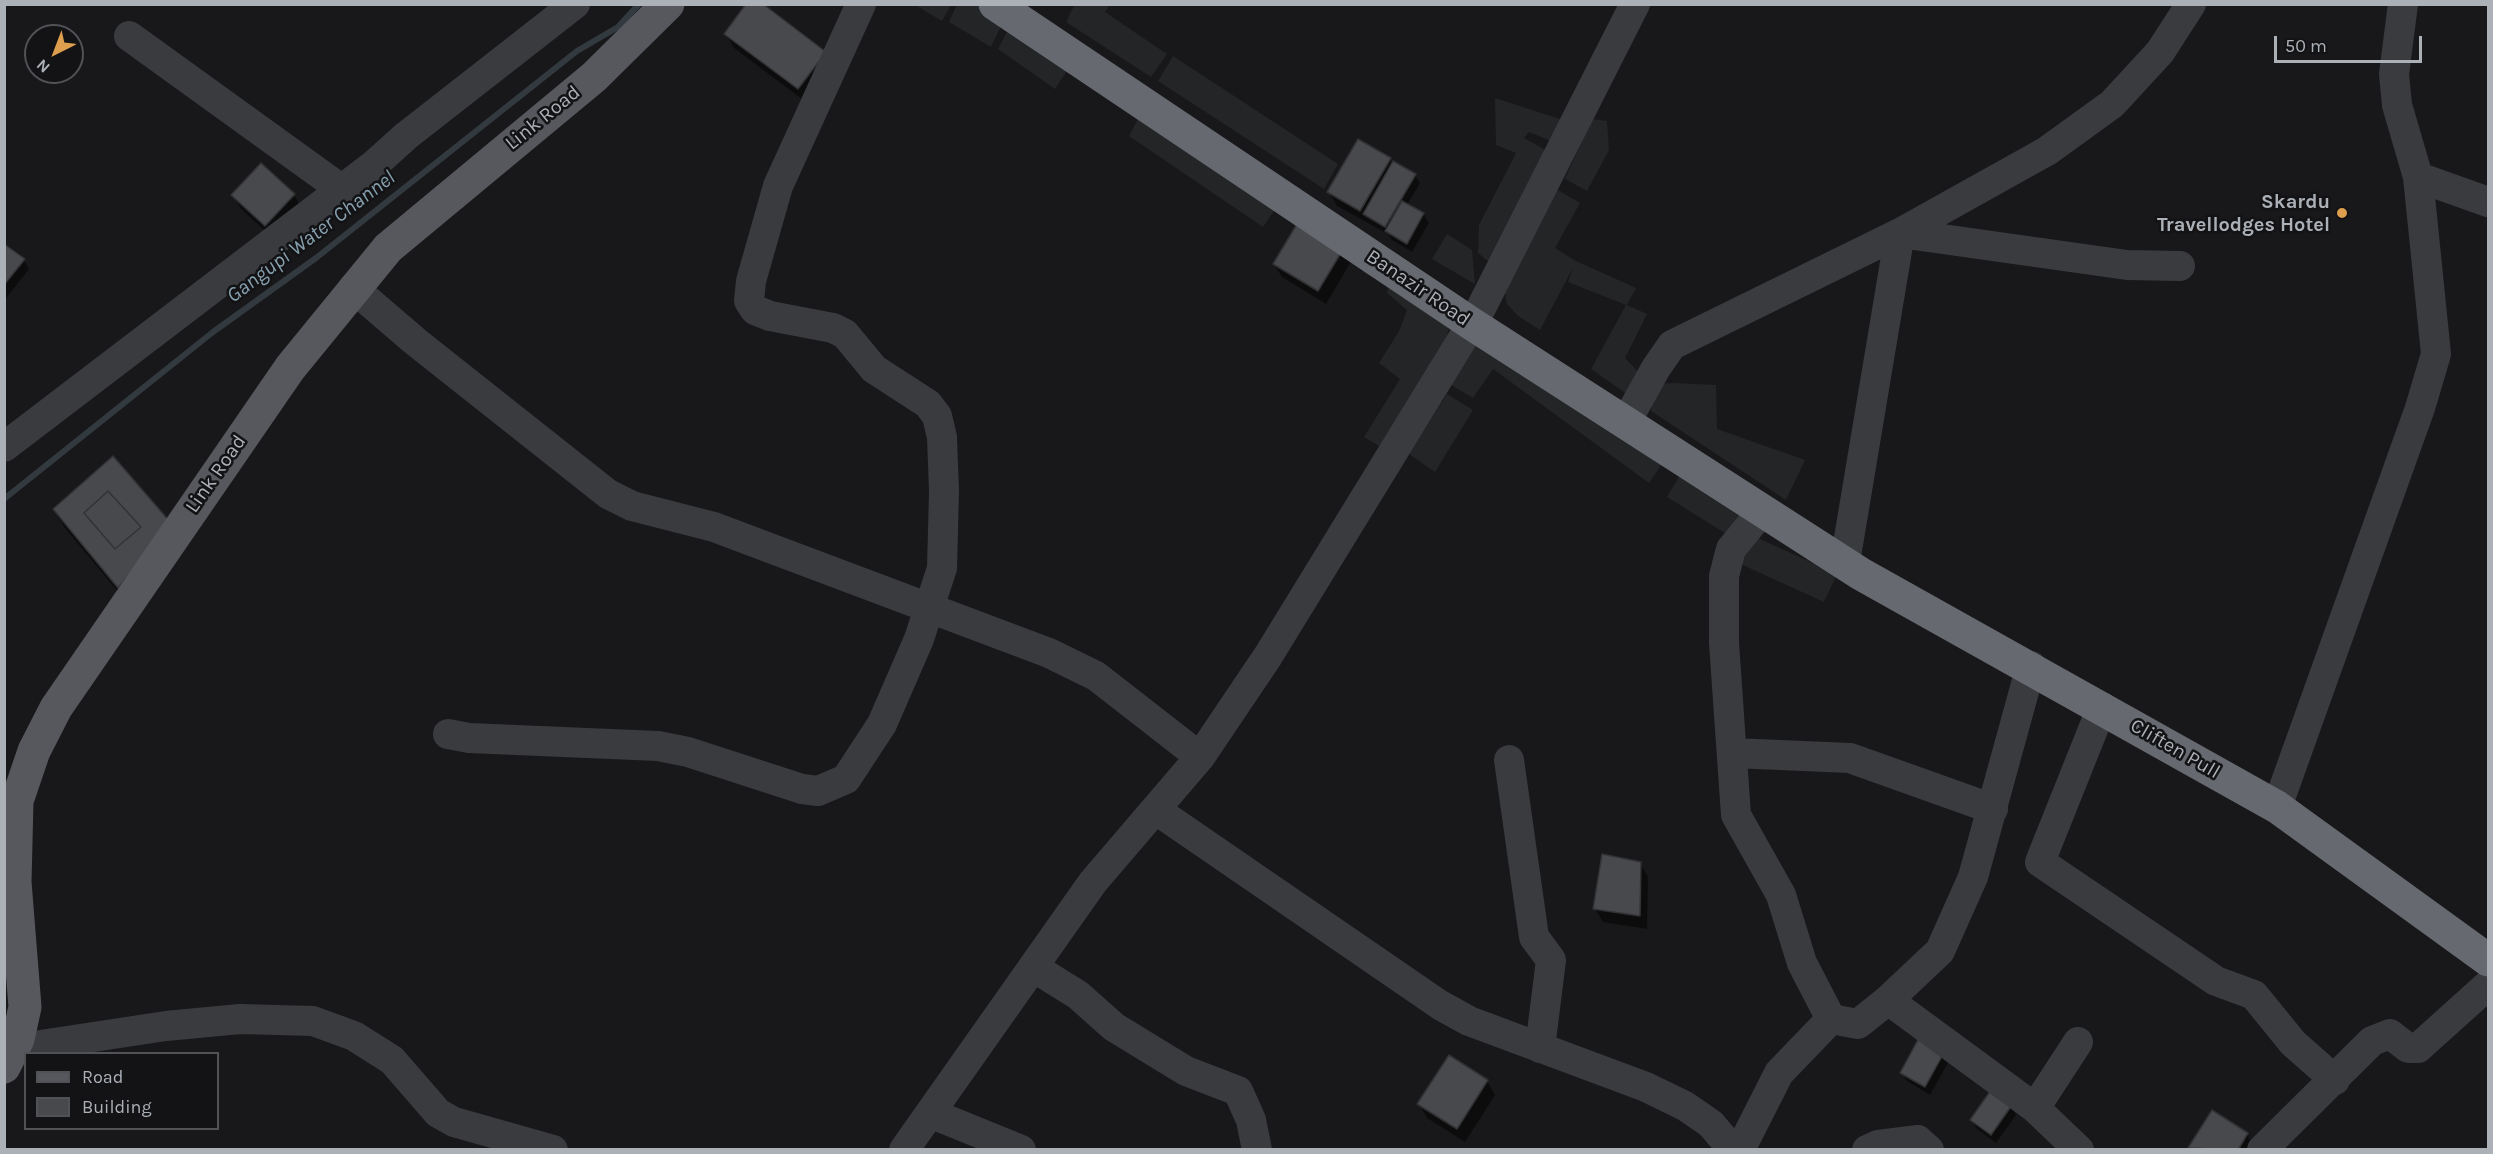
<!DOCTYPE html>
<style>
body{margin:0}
#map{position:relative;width:2493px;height:1154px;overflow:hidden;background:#18181a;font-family:Karla,sans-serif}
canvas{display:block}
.frame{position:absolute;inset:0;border:6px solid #acb1b8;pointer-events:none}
.legend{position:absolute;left:24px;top:1052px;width:195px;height:78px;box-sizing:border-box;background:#131315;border:2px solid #505256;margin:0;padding:8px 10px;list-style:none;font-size:18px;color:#acb1b8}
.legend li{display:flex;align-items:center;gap:12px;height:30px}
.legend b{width:30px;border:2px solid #505256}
.north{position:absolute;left:24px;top:24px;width:60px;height:60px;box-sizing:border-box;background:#131315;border:2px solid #505256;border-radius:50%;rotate:222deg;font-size:16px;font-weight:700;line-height:24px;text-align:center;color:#acb1b8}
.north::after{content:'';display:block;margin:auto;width:21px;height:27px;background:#dd9e4d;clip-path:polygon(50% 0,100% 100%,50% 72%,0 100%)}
.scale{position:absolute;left:2274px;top:36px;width:148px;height:27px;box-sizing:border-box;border:3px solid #acb1b8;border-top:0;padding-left:8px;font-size:18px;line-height:21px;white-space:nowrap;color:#acb1b8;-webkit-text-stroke:4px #131315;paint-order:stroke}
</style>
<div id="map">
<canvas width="2493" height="1154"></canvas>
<div class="frame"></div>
<ul class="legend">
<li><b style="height:8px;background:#56585d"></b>Road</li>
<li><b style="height:16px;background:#47494c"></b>Building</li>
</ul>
<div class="north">N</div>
<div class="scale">50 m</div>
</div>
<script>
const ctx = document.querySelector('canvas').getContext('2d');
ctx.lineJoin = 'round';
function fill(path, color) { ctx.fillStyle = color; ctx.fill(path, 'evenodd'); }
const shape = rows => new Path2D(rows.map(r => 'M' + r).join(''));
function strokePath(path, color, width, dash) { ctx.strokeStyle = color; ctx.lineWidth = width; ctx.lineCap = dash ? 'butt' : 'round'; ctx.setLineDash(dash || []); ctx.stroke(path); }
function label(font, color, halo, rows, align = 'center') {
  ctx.font = font + ' Karla,sans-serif'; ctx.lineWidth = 5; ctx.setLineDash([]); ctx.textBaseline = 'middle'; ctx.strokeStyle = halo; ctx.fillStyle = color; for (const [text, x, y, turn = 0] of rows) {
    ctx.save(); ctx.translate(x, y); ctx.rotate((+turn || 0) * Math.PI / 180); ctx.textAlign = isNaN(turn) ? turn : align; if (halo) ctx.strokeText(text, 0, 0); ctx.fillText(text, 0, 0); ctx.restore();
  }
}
fill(shape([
 [957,4,976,5,1003,22,991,47,949,22],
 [1075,4,1110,5,1105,12,1167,54,1151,77,1066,22],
 [915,5,951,5,942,21],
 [1010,26,1070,66,1055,89,998,49],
 [1173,56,1338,164,1324,189,1158,81],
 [1495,98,1563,120,1556,143,1529,132,1524,138,1551,153,1492,264,1478,253,1479,225,1516,153,1496,145],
 [1141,113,1280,202,1263,227,1129,136],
 [1592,119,1607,121,1609,150,1587,191,1565,179],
 [1556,189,1580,203,1555,248,1576,261,1636,288,1627,305,1647,314,1625,358,1644,378,1631,397,1591,369,1626,305,1568,282,1573,268,1540,330,1518,316,1507,304,1505,292],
 [1447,234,1472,250,1475,284,1432,259],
 [1371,258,1452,315,1445,345,1386,450,1364,437,1400,379,1379,363,1399,331,1407,310,1387,293,1389,286,1363,272],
 [1485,335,1663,462,1649,483,1493,369,1473,398,1451,385,1468,355],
 [1675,383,1716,385,1717,429,1805,460,1786,500,1651,411,1653,384],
 [1447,394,1473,410,1435,472,1409,454],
 [1682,472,1752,517,1736,540,1667,497],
 [1749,534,1837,574,1824,602,1736,562]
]), '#242527');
fill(shape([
 [726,34,825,53,806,102,734,48],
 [1390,159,1393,165,1415,175,1420,183,1407,205,1423,214,1429,223,1412,252,1392,240,1388,234,1337,206,1329,192],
 [261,165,294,195,302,209,274,239,241,209,233,195],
 [1300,221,1352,260,1326,304,1282,277,1274,264],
 [4,246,24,260,29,269,4,301],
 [113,458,129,605,65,528,54,510],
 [1640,863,1648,877,1647,929,1603,922,1595,909],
 [1921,1039,1949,1061,1930,1095,1907,1081,1901,1073],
 [1449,1057,1487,1081,1495,1095,1465,1142,1427,1118,1419,1104],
 [2011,1106,2016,1115,1996,1143,1977,1129,1972,1120],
 [2213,1112,2247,1134,2254,1150,2191,1150]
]), '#0007');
strokePath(shape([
 [4,499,213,332,316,258,577,51,618,27,639,4]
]), '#323a3f', 6);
const building = shape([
 [746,4,763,4,826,52,798,89,724,34,746,4],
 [1358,139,1391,158,1360,211,1327,192,1358,139],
 [1393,161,1416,174,1385,227,1363,214,1393,161],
 [261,163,295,194,265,226,231,195,261,163],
 [1402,201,1424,213,1407,244,1385,231,1402,201],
 [1300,219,1345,246,1318,291,1273,264,1300,219],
 [4,244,25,259,4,285,4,244],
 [113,456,171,523,118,588,53,509,113,456],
 [108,491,141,527,115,549,84,513,108,491],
 [108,491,141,527,115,549,84,513,108,491],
 [1602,854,1641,862,1640,916,1593,909,1602,854],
 [1920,1036,1945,1051,1925,1087,1900,1073,1920,1036],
 [1449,1055,1488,1080,1457,1129,1417,1104,1449,1055],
 [1991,1090,2012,1105,1991,1135,1970,1120,1991,1090],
 [2212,1110,2248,1133,2238,1150,2188,1148,2212,1110]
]);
fill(building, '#47494c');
strokePath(building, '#333336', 1.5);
strokePath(shape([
 [129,36,341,189],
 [2418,177,2488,202],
 [353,288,416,342,608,494,632,506,714,527,1049,653,1096,676,1200,757],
 [1626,422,1656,368,1672,345,1900,233,2047,151,2112,104,2160,52,2191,4],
 [4,447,375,164,406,136,575,4],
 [1763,510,1731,549,1724,576,1724,643,1736,815,1781,895,1802,963,1831,1019],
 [1845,562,1900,233,2127,265,2180,266],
 [2031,666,1973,877,1940,951,1888,1000,2035,1108],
 [2102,707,2040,862,2216,981,2254,995,2293,1043,2335,1080],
 [448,734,469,738,658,746,688,752,802,789,818,791,846,779,882,724,919,639,942,568,944,491,942,437,937,416,928,404,874,369,845,334,833,328,770,316,755,310,749,301,751,281,778,186,861,4],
 [1733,753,1850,758,1993,809],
 [1509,760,1534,937,1551,960,1540,1048],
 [2277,807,2420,408,2436,354,2418,177,2397,105,2394,74,2403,4],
 [1156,810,1440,1005,1469,1021,1646,1087,1685,1106,1711,1124,1733,1150],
 [1033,967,1078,995,1114,1027,1186,1071,1238,1091,1251,1120,1257,1150],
 [2078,1042,2035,1108,2079,1150],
 [14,1049,166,1026,240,1019,313,1021,354,1036,392,1060,438,1113,454,1122,553,1150],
 [930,1113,1021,1150],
 [904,1150,1093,882,1200,757,1268,656,1479,312,1635,4],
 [1740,1150,1779,1073,1831,1019,1858,1024,1888,1000],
 [1867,1150,1878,1145,1918,1140,1929,1150],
 [2262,1150,2372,1041,2390,1034,2408,1048,2418,1048,2488,985]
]), '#3a3b3f', 30);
strokePath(shape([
 [4,1067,18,1039,25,1007,15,882,17,801,34,751,56,708,290,368,388,248,594,77,668,4]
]), '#56585d', 33);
strokePath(shape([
 [995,4,1472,324,1861,574,2277,807,2488,960]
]), '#66696f', 33);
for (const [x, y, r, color] of [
 [2342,213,6,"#dd9e4d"]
]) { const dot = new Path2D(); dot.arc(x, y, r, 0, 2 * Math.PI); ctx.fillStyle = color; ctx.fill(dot); strokePath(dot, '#131315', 2); }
label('20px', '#acb1b8', '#131315', [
 ["Link Road",543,118,-39],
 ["Banazir Road",1418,288,34],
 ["Link Road",216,474,-55],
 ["Cliften Pull",2175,749,30]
]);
label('bold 20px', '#acb1b8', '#131315', [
 ["Skardu",2330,202],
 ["Travellodges Hotel",2330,225]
], 'right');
label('italic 21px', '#87a0af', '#131315', [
 ["Gangupi Water Channel",311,237,-37]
]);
</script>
